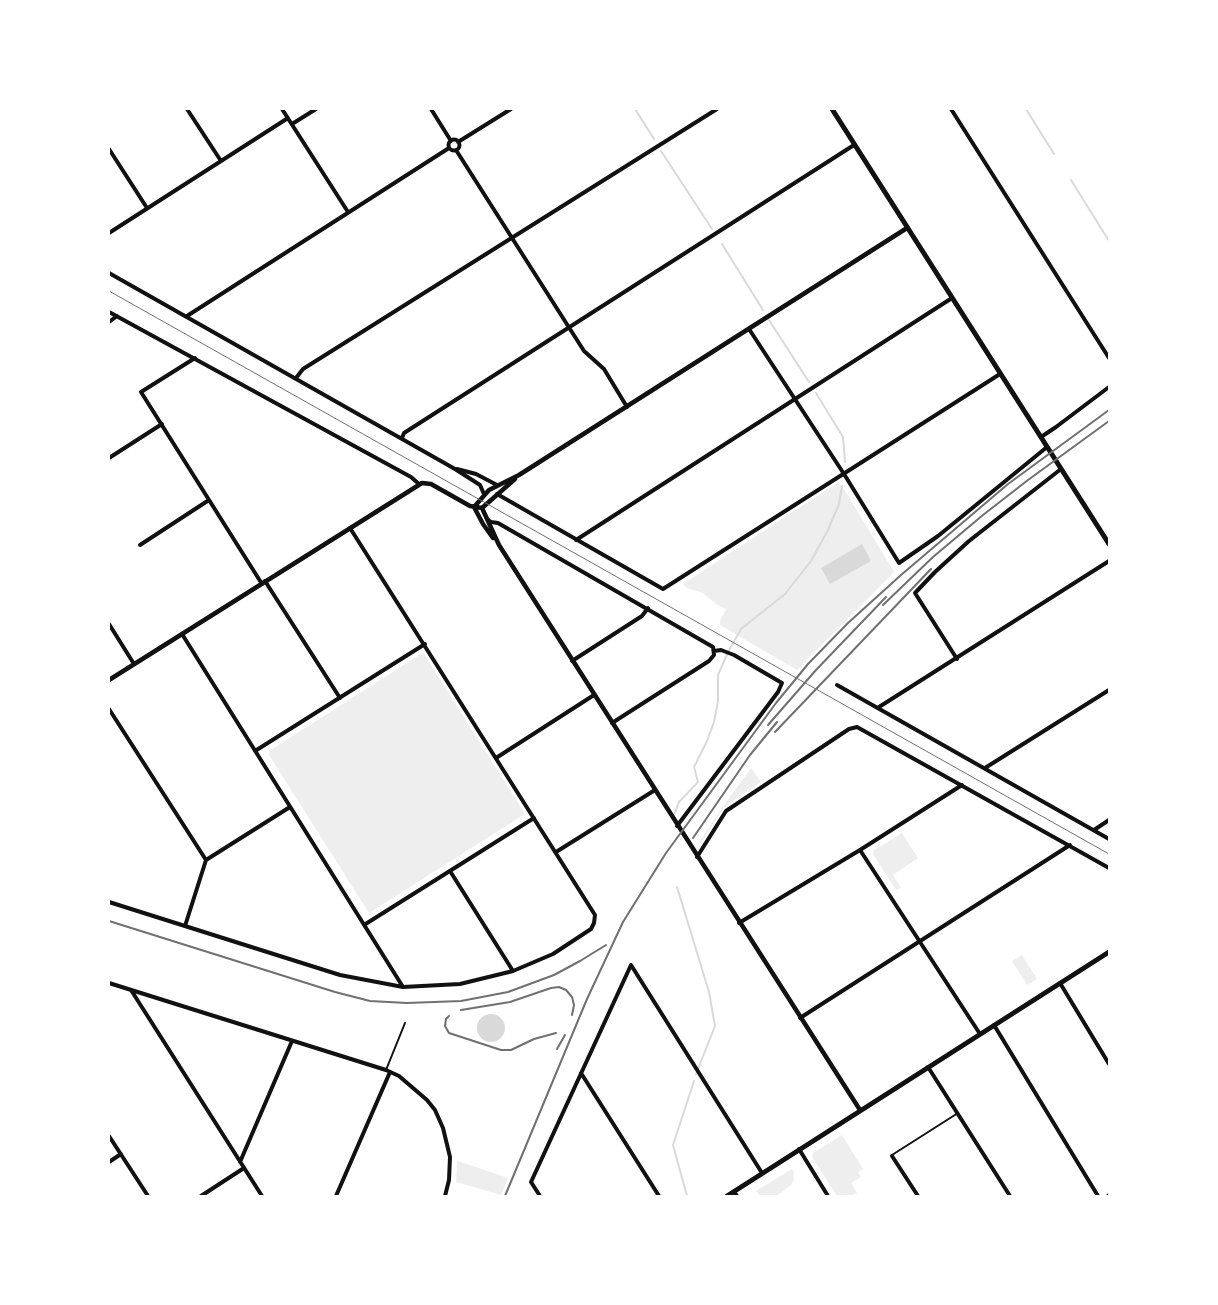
<!DOCTYPE html>
<style>
body{margin:0}
#map{position:relative;width:1218px;height:1305px;overflow:hidden;background:#fff;font-family:"DejaVu Sans",sans-serif}
canvas{display:block}
.frame{position:absolute;inset:0;border:110px solid #fff;pointer-events:none}
</style>
<div id="map">
<canvas width="1218" height="1305"></canvas>
<div class="frame"></div>
</div>
<script>
const ctx = document.querySelector('canvas').getContext('2d');
ctx.lineJoin = 'round';
function fill(path, color) { ctx.fillStyle = color; ctx.fill(path, 'evenodd'); }
const shape = rows => new Path2D(rows.map(r => 'M' + r).join(''));
function strokePath(path, color, width, dash) { ctx.strokeStyle = color; ctx.lineWidth = width; ctx.lineCap = dash ? 'butt' : 'round'; ctx.setLineDash(dash || []); ctx.stroke(path); }
fill(shape([
 [837,483,842,486,894,572,797,670,720,625,720,621,726,609,716,604,703,593,687,588,683,584],
 [421,654,424,654,525,814,369,913,269,755,269,751],
 [751,768,761,782,724,807,701,843,699,842,724,805],
 [902,833,918,858,893,875,901,888,896,890,873,854,873,851],
 [1022,955,1037,979,1027,985,1012,961],
 [842,1135,863,1169,858,1172,861,1177,851,1183,857,1193,851,1196,837,1196,812,1157,813,1153],
 [458,1161,508,1178,501,1195,456,1182,457,1162],
 [792,1169,794,1173,794,1179,791,1185,778,1195,760,1196,756,1191]
]), '#eee');
fill(shape([
 [862,544,871,561,830,584,821,568],
 '477 1028a14 14 0 1 1 28 0a14 14 0 1 1-28 0Z'
]), '#d9d9d9');
strokePath(shape([
 [635,109,654,139],
 [1026,109,1054,154],
 [661,151,712,229],
 [1071,180,1109,241],
 [722,244,763,310],
 [769,320,809,382],
 [816,393,843,437,845,462],
 [675,813,679,802,698,782,694,767,707,741,714,722,718,701,718,675,728,652,741,629,785,594,811,561,828,530,839,504,842,486],
 [677,887,709,992,715,1026,696,1074],
 [687,1196,673,1145,694,1081]
]), '#d9d9d9', 2);
strokePath(shape([
 [386,1070,405,1023],
 [892,1155,958,1113]
]), '#111', 2);
strokePath(shape([
 [187,109,221,161],
 [282,109,348,212],
 [431,109,451,141],
 [951,109,1109,358],
 [292,124,316,109],
 '448.5 145a5.5 5.5 0 1 1 11 0a5.5 5.5 0 1 1-11 0Z',
 [458,142,511,109],
 [109,149,147,208],
 [456,150,584,351,604,369,627,407],
 [109,233,288,118],
 [109,273,455,469,480,485,484,494],
 [109,312,411,477,419,484],
 [187,316,449,148],
 [109,322,117,316],
 [749,329,844,474,899,563,938,536,1047,447],
 [195,358,141,392,262,584],
 [296,378,303,369,717,109],
 [1041,437,1056,427,1109,387],
 [402,438,404,433,854,145],
 [109,458,162,424],
 [457,469,476,474,497,485],
 [497,494,663,589,1000,374],
 [487,519,491,522,498,523,713,647,714,655,709,661,612,723],
 [576,540,952,298],
 [140,545,209,500],
 [265,581,340,698],
 [109,624,134,664],
 [182,634,403,987],
 [957,659,915,593,935,572,969,541,1061,469],
 [572,661,642,616,648,608],
 [837,685,1109,839],
 [879,707,1109,561],
 [109,709,206,860,185,926],
 [255,751,425,644],
 [496,758,594,695],
 [985,768,1109,690],
 [677,826,778,692,782,683,734,655,721,650,714,651],
 [1094,830,1109,820],
 [860,850,980,1034],
 [556,852,655,790],
 [697,857,726,811,849,729,857,727,1109,868],
 [206,860,290,807],
 [450,871,513,971],
 [109,902,340,975,403,987,460,984,513,971,553,954,591,929,594,923,595,915,350,528],
 [739,923,860,850,962,785],
 [364,925,534,818],
 [631,965,762,1173],
 [109,983,386,1070,399,1076,427,1100,435,1110,443,1128,450,1157,449,1180,445,1196],
 [1060,983,1109,1064],
 [131,990,262,1196],
 [800,1018,1070,845],
 [994,1025,1098,1196],
 [928,1067,1010,1196],
 [581,1073,659,1196],
 [109,1136,148,1196],
 [799,1149,828,1196],
 [892,1156,918,1196],
 [109,1162,121,1154],
 [240,1162,292,1041],
 [734,1192,737,1196],
 [201,1196,244,1168],
 [336,1196,390,1072],
 [540,1196,531,1182,631,965],
 [1108,1196,1109,1195]
]), '#111', 4);
strokePath(shape([
 [474,507,489,490,519,475,907,228],
 [474,507,483,524,493,538],
 [482,508,499,545,860,1110],
 [482,508,515,479],
 [109,680,422,483,431,484,470,506,482,508]
]), '#111', 4.5);
strokePath(shape([
 [832,109,1109,544],
 [727,1196,1109,952]
]), '#111', 5);
strokePath(shape([
 [109,291,1109,854]
]), '#707070', 1);
strokePath(shape([
 [883,605,933,557,983,515,1028,480,1109,421],
 [768,725,816,670,886,597],
 [775,732,931,569],
 [693,838,750,755,777,722],
 [109,921,335,992,370,1001,407,1003,461,1001,508,992,554,975,580,961,606,945],
 [461,1010,510,1002,551,988,559,987,566,990,572,997,574,1005,572,1015],
 [449,1016,446,1019,445,1026,449,1033,501,1050,511,1050,534,1039,556,1033],
 [557,1049,565,1035],
 [505,1196,587,999,623,922,666,853,776,703,808,664,848,623,901,575,1008,484,1109,410]
]), '#707070', 2);
</script>
